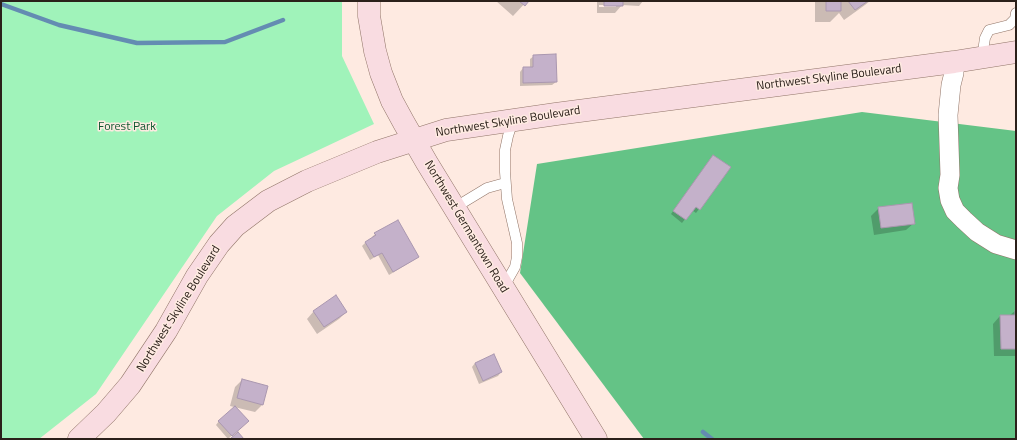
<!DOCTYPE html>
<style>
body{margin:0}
#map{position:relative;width:1017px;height:440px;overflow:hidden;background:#feeae1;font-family:"Titillium Web",sans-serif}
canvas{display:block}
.frame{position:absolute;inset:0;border:2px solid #2b201a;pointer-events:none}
</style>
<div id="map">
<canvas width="1017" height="440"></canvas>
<div class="frame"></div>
</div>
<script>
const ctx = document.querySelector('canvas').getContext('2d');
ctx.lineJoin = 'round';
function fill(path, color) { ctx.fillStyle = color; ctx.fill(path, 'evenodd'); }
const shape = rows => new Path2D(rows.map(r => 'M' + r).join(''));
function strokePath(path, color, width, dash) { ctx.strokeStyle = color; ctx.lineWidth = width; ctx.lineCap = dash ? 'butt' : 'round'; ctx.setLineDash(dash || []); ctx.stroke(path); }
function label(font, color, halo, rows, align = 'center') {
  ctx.font = font + ' "Titillium Web",sans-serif'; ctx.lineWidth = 3; ctx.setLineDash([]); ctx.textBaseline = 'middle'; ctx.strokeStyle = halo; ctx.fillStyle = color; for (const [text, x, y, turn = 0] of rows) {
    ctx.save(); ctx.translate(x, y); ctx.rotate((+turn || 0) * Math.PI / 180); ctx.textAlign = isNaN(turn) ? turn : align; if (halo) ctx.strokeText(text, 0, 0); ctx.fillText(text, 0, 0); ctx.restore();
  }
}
fill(shape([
 [1,1,342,1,342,56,374,124,274,171,217,216,96,394,39,439,1,439]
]), '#a0f3ba');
fill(shape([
 [862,112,1016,131,1016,439,644,439,520,273,537,164]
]), '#64c386');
fill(shape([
 [496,1,527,1,513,16],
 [597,1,643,1,639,6,622,5,615,13,597,13],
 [599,5,616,5,616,7,599,7],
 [815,1,870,1,865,5,844,20,839,13,830,22,815,22],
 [534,56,556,82,552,85,520,86,520,72,523,68,530,68,530,59],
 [710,160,699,209,696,213,692,210,682,223,671,214],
 [879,208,914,223,906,230,874,235,871,216],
 [375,234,418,257,414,260,389,275,378,255,370,260,362,246,366,242,373,239,372,237],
 [314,311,346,312,339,319,317,334,307,319],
 [1015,311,1016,311,1016,356,994,356,993,324,1000,316,1009,316],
 [475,363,501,372,498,376,479,384,472,367],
 [242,380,267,386,262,405,255,412,230,406,235,387],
 [219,421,244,424,228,439,216,425]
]), '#0003');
strokePath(shape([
 [1,4,59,25,137,43,225,42,283,20],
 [703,432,712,439]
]), '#648cb2', 4.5);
const building = shape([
 [519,1,529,1,525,6,519,1],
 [604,1,623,1,623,6,604,6,604,1],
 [826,1,841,1,841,11,826,11,826,1],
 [848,1,868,1,855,10,848,1],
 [556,54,557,82,523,83,523,67,533,67,533,55,556,54],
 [713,155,731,167,700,210,696,207,686,220,673,211,713,155],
 [912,203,915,224,881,228,878,207,912,203],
 [398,220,419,257,393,272,382,253,374,257,365,242,376,235,374,233,398,220],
 [336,295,347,312,324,327,313,311,336,295],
 [1016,309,1016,349,1001,349,1000,315,1015,315,1015,310,1016,309],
 [494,354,502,372,483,381,475,363,494,354],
 [242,379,268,386,263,405,237,398,242,379],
 [235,406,249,421,232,436,218,421,235,406],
 [238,432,244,439,230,439,238,432]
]);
fill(building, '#c4b1ca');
strokePath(building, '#aa97af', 1);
const lane = shape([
 [982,58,985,38,989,30,1009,25,1015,19,1016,13],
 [454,208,487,188,505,183],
 [503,288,515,267,517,257,517,243,507,199,505,172,505,150,508,136,513,120]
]);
const street = shape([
 [954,62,954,73,951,85,948,115,950,175,948,188,950,200,955,211,964,220,977,232,996,244,1016,250]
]);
const secondary = shape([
 [369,1,369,16,375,51,381,73,392,101,404,123,427,163,596,439],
 [79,439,106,413,130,385,166,331,197,276,219,244,235,226,268,201,307,181,377,152,446,130,556,114,954,62,1016,52]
]);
strokePath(lane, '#917568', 11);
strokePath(street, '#917568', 20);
strokePath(secondary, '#917568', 23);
strokePath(lane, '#fff', 10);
strokePath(street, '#fff', 19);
strokePath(secondary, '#f9dce1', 22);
label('12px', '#2b201a', '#feeae1', [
 ["Northwest Skyline Boulevard",829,78,-7],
 ["Northwest Skyline Boulevard",508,122,-9],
 ["Northwest Germantown Road",466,227,59],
 ["Northwest Skyline Boulevard",179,309,-58]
]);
label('12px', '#0e572f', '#feeae1', [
 ["Forest Park",127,127]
]);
</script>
